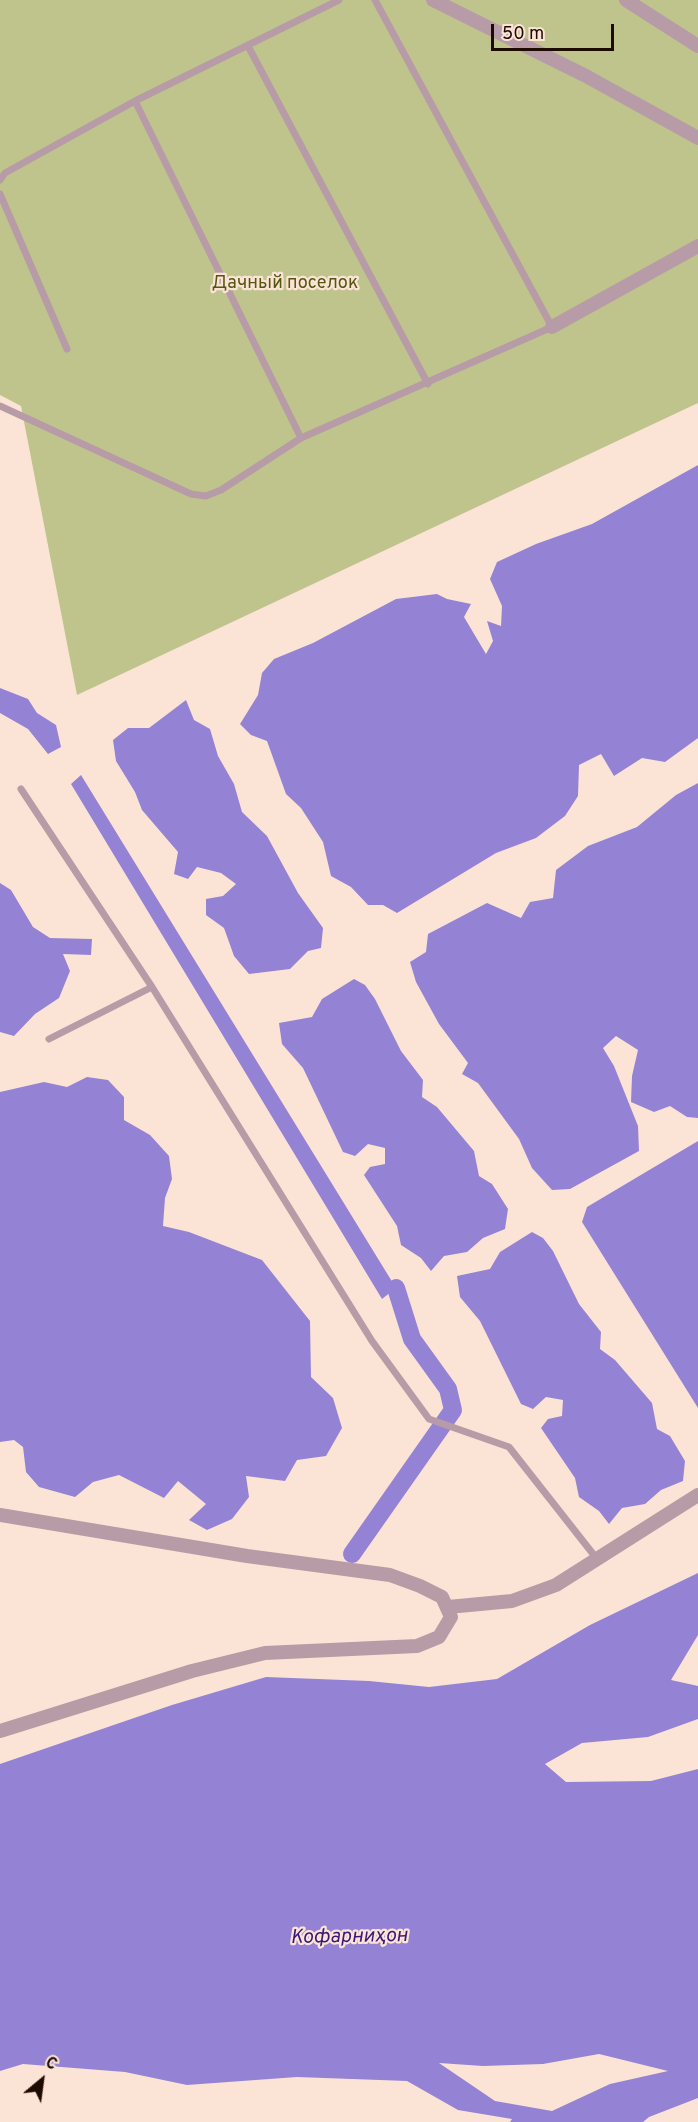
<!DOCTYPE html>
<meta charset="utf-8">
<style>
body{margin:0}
#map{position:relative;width:698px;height:2122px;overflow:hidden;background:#fbe4d6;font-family:Overpass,sans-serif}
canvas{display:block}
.north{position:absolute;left:12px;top:2050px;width:60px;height:60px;-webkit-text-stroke:4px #fbe4d6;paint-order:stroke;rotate:29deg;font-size:16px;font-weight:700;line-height:24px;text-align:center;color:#1d0a01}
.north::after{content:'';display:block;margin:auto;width:21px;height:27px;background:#1d0a01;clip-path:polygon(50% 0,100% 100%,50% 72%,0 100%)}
.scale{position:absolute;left:491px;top:24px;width:123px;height:27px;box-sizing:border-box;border:3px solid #1d0a01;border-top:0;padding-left:8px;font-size:18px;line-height:21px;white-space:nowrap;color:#1d0a01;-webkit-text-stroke:4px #fbe4d6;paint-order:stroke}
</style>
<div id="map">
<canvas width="698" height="2122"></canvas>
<div class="north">С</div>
<div class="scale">50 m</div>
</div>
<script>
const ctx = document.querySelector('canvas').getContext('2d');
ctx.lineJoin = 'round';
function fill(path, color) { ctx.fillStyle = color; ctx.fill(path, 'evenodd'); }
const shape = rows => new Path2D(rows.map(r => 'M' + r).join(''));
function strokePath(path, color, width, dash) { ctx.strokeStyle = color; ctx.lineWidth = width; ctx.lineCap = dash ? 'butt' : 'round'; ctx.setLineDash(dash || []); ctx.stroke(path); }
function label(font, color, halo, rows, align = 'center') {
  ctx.font = font + ' Overpass,sans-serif'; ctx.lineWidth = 4.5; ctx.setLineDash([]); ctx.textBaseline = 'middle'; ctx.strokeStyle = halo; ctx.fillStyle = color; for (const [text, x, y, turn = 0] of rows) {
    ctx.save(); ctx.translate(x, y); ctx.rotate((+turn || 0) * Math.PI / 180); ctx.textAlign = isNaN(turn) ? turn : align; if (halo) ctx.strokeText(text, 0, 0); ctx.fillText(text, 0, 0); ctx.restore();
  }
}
fill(shape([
 [0,0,698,0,698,403,77,695,21,406,0,395]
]), '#bfc48d');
fill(shape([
 [698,465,698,738,665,762,642,758,614,776,601,754,579,765,578,796,565,816,536,838,496,853,397,913,383,905,368,905,351,887,331,876,323,842,301,808,286,794,267,741,251,735,240,724,258,695,262,673,274,659,313,643,396,599,437,594,447,599,471,604,464,617,486,654,493,641,487,621,501,626,502,606,490,579,497,562,536,544,592,524],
 [0,688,28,699,37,713,56,725,61,747,48,754,28,729,0,713],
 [186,700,194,720,210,729,218,756,234,784,242,812,267,836,298,893,323,928,321,948,308,951,290,969,249,974,234,956,224,928,206,915,206,899,223,896,236,884,221,873,197,867,188,879,174,874,178,852,142,810,135,792,116,761,113,740,128,728,149,728],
 [81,775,396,1288,382,1299,71,784],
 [698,783,698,1118,687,1117,670,1106,654,1112,631,1102,632,1076,638,1050,616,1036,603,1048,614,1066,638,1126,639,1151,570,1189,552,1190,532,1168,519,1139,478,1083,462,1074,468,1063,439,1024,416,982,410,962,426,952,428,934,487,903,521,918,530,902,553,898,556,870,588,846,637,827,676,795],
 [0,883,11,890,33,927,50,938,92,939,91,955,63,954,70,971,59,998,35,1014,14,1036,0,1032],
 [354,979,365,985,375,999,401,1051,423,1080,422,1097,437,1107,474,1151,479,1176,492,1184,508,1209,505,1229,483,1238,467,1252,444,1256,431,1271,421,1258,401,1245,397,1226,364,1175,370,1167,385,1164,385,1148,368,1144,355,1156,343,1152,303,1068,282,1044,279,1023,312,1017,322,999],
 [87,1077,108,1080,124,1097,124,1120,150,1135,169,1156,172,1179,165,1198,163,1226,189,1232,262,1260,310,1321,311,1377,333,1398,342,1428,326,1456,297,1460,285,1481,246,1476,249,1497,232,1519,207,1530,189,1520,206,1504,178,1481,164,1498,119,1475,93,1482,75,1497,39,1487,26,1472,23,1447,14,1440,0,1442,0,1092,44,1082,67,1087],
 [698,1141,698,1408,582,1222,587,1207],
 [532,1232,543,1238,553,1251,579,1304,601,1332,600,1349,615,1360,652,1403,657,1429,670,1436,685,1461,683,1481,661,1490,645,1504,622,1508,609,1524,599,1511,579,1497,575,1478,541,1428,548,1419,562,1416,563,1400,546,1397,533,1409,521,1404,480,1321,460,1297,457,1276,490,1269,500,1252],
 [698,1573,698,1635,671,1680,698,1686,698,1719,648,1737,582,1743,545,1764,566,1782,651,1781,698,1769,698,2098,649,2117,643,2122,510,2122,512,2119,458,2110,407,2081,297,2077,187,2085,125,2072,23,2064,0,2071,0,1764,172,1705,266,1677,369,1681,429,1687,497,1679,590,1625],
 [599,2054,668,2071,610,2084,552,2111,495,2101,439,2063,483,2066,543,2064]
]), '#9483d4');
strokePath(shape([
 [352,1554,453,1410,448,1389,412,1339,396,1288]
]), '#9483d4', 18);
strokePath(shape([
 [248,46,428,384],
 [135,101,301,438],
 [0,180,5,173,135,101,339,0],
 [0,194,67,349],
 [0,406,191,494,206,496,221,490,301,438,552,327,375,0],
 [21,789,152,987,372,1341,429,1419,509,1447,597,1559],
 [49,1039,152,987]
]), '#b79ca7', 7);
strokePath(shape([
 [433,0,586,76,698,138],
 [626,0,698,46],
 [552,327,698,246],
 [0,1515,247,1556,390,1575,420,1586,442,1597,451,1617,439,1637,417,1646,265,1653,192,1671,0,1731],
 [448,1607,512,1601,556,1585,698,1495]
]), '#b79ca7', 14);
label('18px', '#535710', '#fbe4d6', [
 ["Дачный поселок",285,284]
]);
label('italic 20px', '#3a1877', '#fbe4d6', [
 ["Кофарниҳон",349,1938,-1]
]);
</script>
